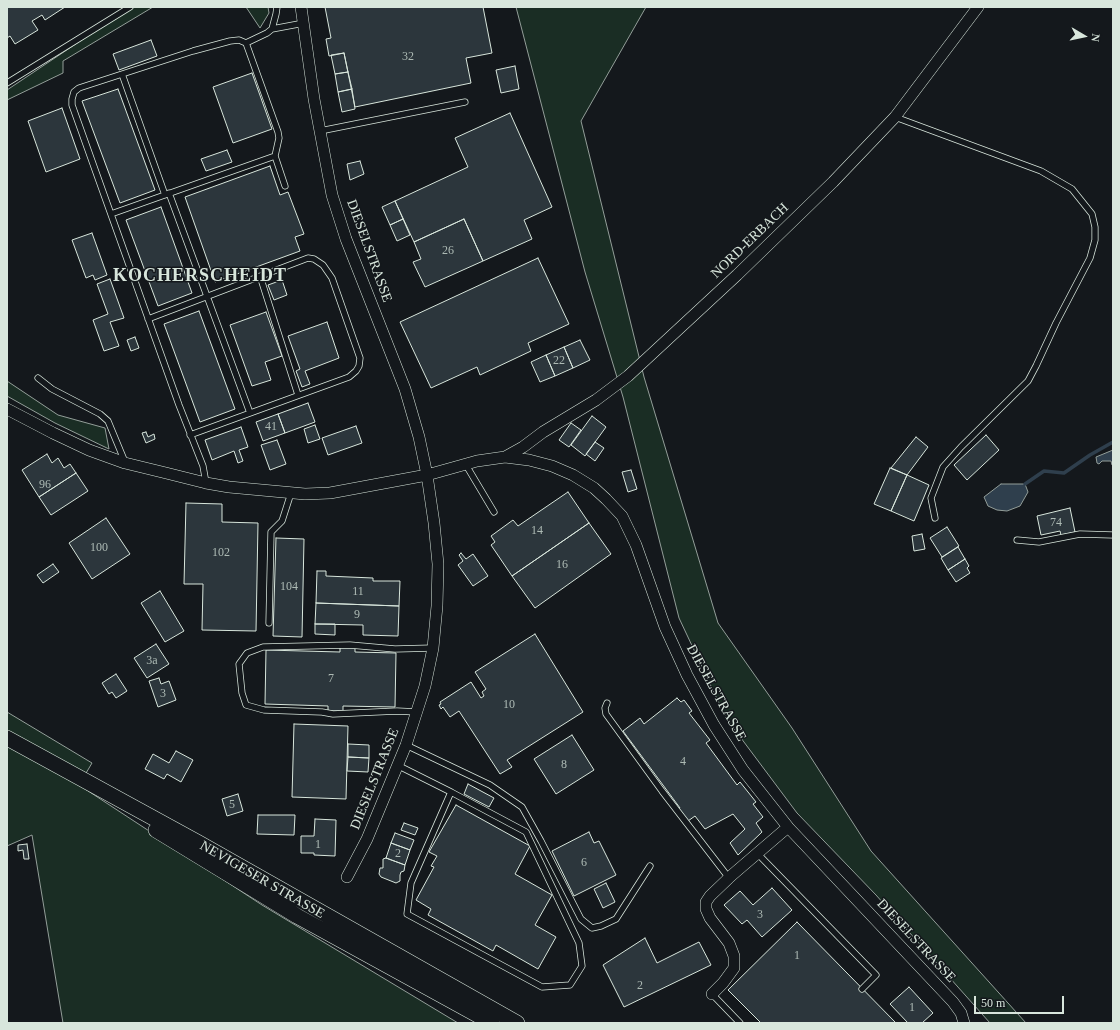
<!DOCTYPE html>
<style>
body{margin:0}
#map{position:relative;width:1120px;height:1030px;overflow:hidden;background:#14181c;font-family:"Times New Roman",serif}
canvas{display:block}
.frame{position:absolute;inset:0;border:8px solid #d8e6dc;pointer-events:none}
.north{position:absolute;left:1064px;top:16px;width:40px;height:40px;-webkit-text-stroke:3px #14181c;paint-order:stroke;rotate:99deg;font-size:11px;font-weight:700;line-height:16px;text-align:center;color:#d8e6dc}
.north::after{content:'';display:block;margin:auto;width:14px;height:18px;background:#d8e6dc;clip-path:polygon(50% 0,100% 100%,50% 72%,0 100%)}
.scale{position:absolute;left:974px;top:996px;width:90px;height:18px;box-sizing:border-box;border:2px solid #d8e6dc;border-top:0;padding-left:5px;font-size:12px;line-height:14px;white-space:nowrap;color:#d8e6dc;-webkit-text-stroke:3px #14181c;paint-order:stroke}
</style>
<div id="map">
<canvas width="1120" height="1030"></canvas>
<div class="frame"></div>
<div class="north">N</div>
<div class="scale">50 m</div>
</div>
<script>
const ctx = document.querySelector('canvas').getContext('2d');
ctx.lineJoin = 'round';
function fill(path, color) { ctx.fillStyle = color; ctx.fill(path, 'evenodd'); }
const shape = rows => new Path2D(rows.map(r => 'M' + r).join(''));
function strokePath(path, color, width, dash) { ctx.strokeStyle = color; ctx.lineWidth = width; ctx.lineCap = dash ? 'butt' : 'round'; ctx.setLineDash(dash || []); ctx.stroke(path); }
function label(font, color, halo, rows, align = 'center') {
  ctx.font = font + ' "Times New Roman",serif'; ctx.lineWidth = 3; ctx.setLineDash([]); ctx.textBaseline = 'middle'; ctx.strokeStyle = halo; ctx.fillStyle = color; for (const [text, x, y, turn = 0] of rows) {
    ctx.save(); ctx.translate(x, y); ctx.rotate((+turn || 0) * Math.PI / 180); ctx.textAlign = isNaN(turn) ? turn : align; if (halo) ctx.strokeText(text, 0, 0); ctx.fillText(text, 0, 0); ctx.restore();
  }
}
const green = shape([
 [131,7,153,7,63,61,63,73,7,100,7,90,131,7],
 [246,7,268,7,269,13,260,28,246,7],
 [516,7,646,7,581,121,644,377,718,623,792,728,871,851,1026,1023,990,1023,876,895,797,813,726,718,679,618,623,397,585,272,516,7],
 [7,381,58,415,105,428,109,449,55,423,7,396,7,381],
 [7,712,92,763,79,785,262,905,458,1023,63,1023,32,835,7,846,7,712]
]);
fill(green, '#1a2d24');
strokePath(green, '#939e99', 1);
const water = shape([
 [1113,450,1113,464,1112,465,1111,461,1102,461,1099,464,1097,463,1096,457,1113,450],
 [1001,484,1025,484,1028,492,1020,506,1007,511,997,510,988,506,984,497,1001,484]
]);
fill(water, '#2f3f4d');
strokePath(water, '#939e99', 1);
strokePath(shape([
 [1025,484,1044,471,1064,473,1090,455,1113,442]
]), '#2f3f4d', 3.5);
const building = shape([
 [7,7,65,7,45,20,42,15,32,21,38,30,15,44,10,36,7,38,7,7],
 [325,7,483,7,492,53,466,58,471,83,355,107,344,53,329,56,326,39,331,38,325,7],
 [151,40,157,56,119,70,113,54,151,40],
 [344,53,348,72,335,74,331,55,344,53],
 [515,66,519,89,501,93,496,70,515,66],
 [348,72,352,89,338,92,335,74,348,72],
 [252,73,272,129,233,143,213,87,252,73],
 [118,89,155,190,120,203,82,101,118,89],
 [352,89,355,109,342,112,338,92,352,89],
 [62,108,80,159,46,172,28,121,62,108],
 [510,113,552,207,524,220,532,239,483,261,464,219,414,242,395,201,468,167,455,138,510,113],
 [227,150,232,162,206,171,201,159,227,150],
 [360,161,364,174,350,180,347,164,360,161],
 [270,166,280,195,288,192,304,234,295,237,300,251,215,282,185,197,270,166],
 [395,201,403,219,390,225,382,207,395,201],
 [161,207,192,293,158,306,126,220,161,207],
 [403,219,410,235,397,241,390,225,403,219],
 [464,219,483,261,425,287,413,262,421,259,414,242,464,219],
 [92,233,107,275,95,280,93,275,86,278,72,240,92,233],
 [538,258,569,324,528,343,531,351,480,375,477,367,431,388,400,322,538,258],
 [110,279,124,318,110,322,119,346,104,351,93,320,108,314,97,284,110,279],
 [282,280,287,295,274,300,268,285,282,280],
 [199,311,235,409,200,422,164,324,199,311],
 [266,312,282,356,265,362,271,380,252,386,230,325,266,312],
 [327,322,339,358,305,371,310,384,302,387,296,371,300,369,288,336,327,322],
 [135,337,139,348,131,351,127,340,135,337],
 [580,340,590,360,573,368,564,347,580,340],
 [564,347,573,368,555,376,546,355,564,347],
 [546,355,555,376,540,382,531,362,546,355],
 [308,403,315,422,285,433,278,414,308,403],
 [278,414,285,433,263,441,256,422,278,414],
 [592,416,606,427,585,456,571,445,592,416],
 [571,423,581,430,569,447,559,440,571,423],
 [315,425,320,439,308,443,304,429,315,425],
 [356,426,362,443,328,455,322,438,356,426],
 [241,427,248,447,239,450,243,461,238,463,234,451,212,460,205,440,241,427],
 [146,432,148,437,154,434,155,439,146,443,142,433,146,432],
 [986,435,999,450,967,480,954,465,986,435],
 [916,437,928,447,907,475,891,468,916,437],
 [277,440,286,464,270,470,261,445,277,440],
 [595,442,604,448,595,461,586,454,595,442],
 [47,454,52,463,58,458,64,468,70,464,76,473,39,497,22,470,47,454],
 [890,468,907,475,891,511,874,504,890,468],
 [631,470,637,489,628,492,622,472,631,470],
 [76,473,88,491,51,515,39,497,76,473],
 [907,475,929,485,914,521,891,511,907,475],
 [568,492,589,523,512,576,491,545,495,542,491,536,513,520,518,526,568,492],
 [186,503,222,504,222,522,258,523,256,631,202,630,203,584,184,584,186,503],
 [1070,508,1075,532,1061,535,1060,531,1041,535,1037,516,1070,508],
 [106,518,130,554,92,579,69,543,106,518],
 [589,523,611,554,535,608,512,576,589,523],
 [947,527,959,546,942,557,930,538,947,527],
 [922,534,925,549,914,551,912,536,922,534],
 [276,538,304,539,302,637,273,636,276,538],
 [958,547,965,559,948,570,941,558,958,547],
 [461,553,466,559,473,554,488,576,473,586,458,565,463,561,459,555,461,553],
 [965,559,969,566,967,568,970,573,956,582,948,570,965,559],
 [53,564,59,572,43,583,37,575,53,564],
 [317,571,326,571,326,576,373,578,373,581,400,581,399,606,316,603,317,571],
 [160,591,184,631,165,642,141,603,160,591],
 [316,603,399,606,398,636,363,635,363,625,315,624,316,603],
 [315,624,335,624,335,635,315,634,315,624],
 [535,634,583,712,507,760,512,767,500,774,459,711,450,717,443,707,441,709,439,705,441,704,440,702,471,682,481,698,484,696,482,692,486,689,475,672,535,634],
 [156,644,169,664,147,678,134,658,156,644],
 [340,646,355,647,355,652,396,653,395,707,343,706,343,711,328,711,328,706,265,704,266,650,340,652,340,646],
 [116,674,127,691,116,698,112,692,109,694,102,683,116,674],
 [159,678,161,684,169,681,176,700,158,707,149,681,159,678],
 [677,698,681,702,684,700,692,711,689,713,710,740,706,743,737,785,740,782,756,802,753,804,763,817,756,823,762,832,738,855,730,843,745,829,733,814,705,829,695,816,688,821,679,809,680,808,623,731,640,718,644,724,677,698],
 [294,724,348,726,346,799,292,797,294,724],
 [572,735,594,770,556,794,534,759,572,735],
 [348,744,369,745,369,758,348,757,348,744],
 [176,751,193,760,181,782,167,774,164,779,145,769,153,754,169,763,176,751],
 [348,757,369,758,368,772,347,771,348,757],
 [468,784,494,798,489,807,464,794,468,784],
 [238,794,243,811,227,816,222,799,238,794],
 [456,805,530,846,515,874,552,895,535,925,556,937,538,969,496,945,493,951,428,915,431,909,416,900,434,867,431,866,437,856,429,852,456,805],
 [258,815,295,815,294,835,257,834,258,815],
 [315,819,336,820,335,856,314,855,314,853,301,853,301,836,314,836,315,819],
 [404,823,418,828,415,835,401,830,404,823],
 [589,832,594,843,599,841,616,875,574,896,552,851,589,832],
 [395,833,414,840,410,850,391,843,395,833],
 [391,843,410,850,405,865,386,858,391,843],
 [27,844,29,859,24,859,23,850,18,851,18,845,27,844],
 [386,858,405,865,404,871,401,872,400,875,400,881,396,883,381,877,379,874,380,868,383,868,383,859,386,858],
 [606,883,615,902,603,908,594,889,606,883],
 [772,888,792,910,762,937,747,920,742,924,724,905,740,891,753,905,772,888],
 [797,922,896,1023,761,1023,728,990,797,922],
 [645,938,657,963,699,942,711,965,624,1007,603,965,645,938],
 [909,987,933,1013,922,1023,908,1023,890,1004,909,987]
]);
fill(building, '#2c363c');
strokePath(building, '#d8e6dc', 1);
const lane = shape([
 [272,29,304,23],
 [122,74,165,195],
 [7,83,130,7],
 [895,117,1041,171,1072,189,1092,214,1095,227,1095,240,1090,258,1056,323,1036,366,1028,381,961,447,943,467,931,498,935,518],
 [320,131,465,102],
 [275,156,279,138,278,132,246,43,267,33,272,29,276,14,277,7],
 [169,193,250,413],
 [111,214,275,156,285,186],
 [260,276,298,395],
 [148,319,308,258,314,259,323,265,332,278,360,358,359,366,356,371,349,377,190,435],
 [38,378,52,389,100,414,108,421,125,462],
 [466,465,494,512],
 [206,483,203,466,179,405,72,105,72,99,74,92,79,88,193,51,230,41,239,40,246,43],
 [1017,540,1039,542,1080,534,1113,535],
 [269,623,271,532,282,521,291,493],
 [607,703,605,708,606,714,662,791,729,878],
 [417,712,397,711,333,714,322,712,264,710,246,705,242,693,239,664,247,653,263,647,350,645,395,649,433,648],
 [406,745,490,785,522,807,541,841,581,919,592,928,601,926,616,919,650,866],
 [397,765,451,792,411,883,407,914,542,987,570,985,582,966,579,943,526,832,451,792],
 [757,853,876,975,862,989],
 [712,994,740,1023]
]);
const street = shape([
 [301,7,314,99,332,195,346,239,405,389,419,437,427,475,434,523,438,564,437,606,433,648,425,686,406,745,367,839,347,877],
 [7,409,53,433,89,450,125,463,166,473,206,483,229,487,305,494,330,493,427,475,477,461,505,457,529,460,552,466,573,475,594,488,606,499,622,516,636,545,665,627,687,675,714,725,743,770,788,827,953,1002,961,1013,964,1023],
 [505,457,523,447,543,432,596,400,628,376,737,275,833,182,895,117,978,7],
 [712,994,723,983,734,968,734,956,729,943,710,918,706,909,706,902,710,896,732,875,788,827]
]);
const secondary = shape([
 [7,738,199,843,517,1023],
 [156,830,297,916,492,1023]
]);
strokePath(lane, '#d8e6dc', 7);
strokePath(street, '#d8e6dc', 12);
strokePath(secondary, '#d8e6dc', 16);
strokePath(lane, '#14181c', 5.5);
strokePath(street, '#14181c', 11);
strokePath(secondary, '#14181c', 15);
label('12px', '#adbab4', null, [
 ["32",408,57],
 ["26",448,251],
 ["22",559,361],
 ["41",271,427],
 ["96",45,485],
 ["74",1056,523],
 ["14",537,531],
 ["100",99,548],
 ["102",221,553],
 ["16",562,565],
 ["104",289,587],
 ["11",358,592],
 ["9",357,615],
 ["3a",152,661],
 ["7",331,679],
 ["3",163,694],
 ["10",509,705],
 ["4",683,762],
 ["8",564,765],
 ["5",232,805],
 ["1",318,845],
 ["2",398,854],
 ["6",584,863],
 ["3",760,915],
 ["1",797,956],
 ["2",640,986],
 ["1",912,1008]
]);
label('14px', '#d8e6dc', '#14181c', [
 ["NORD-ERBACH",750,241,-44],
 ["DIESELSTRASSE",369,251,70],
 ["DIESELSTRASSE",716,693,61],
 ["DIESELSTRASSE",375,779,-68],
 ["NEVIGESER STRASSE",262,880,30],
 ["DIESELSTRASSE",916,941,47]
]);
ctx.letterSpacing = '1px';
label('bold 18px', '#d8e6dc', '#14181c', [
 ["KOCHERSCHEIDT",200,276]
]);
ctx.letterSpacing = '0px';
</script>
